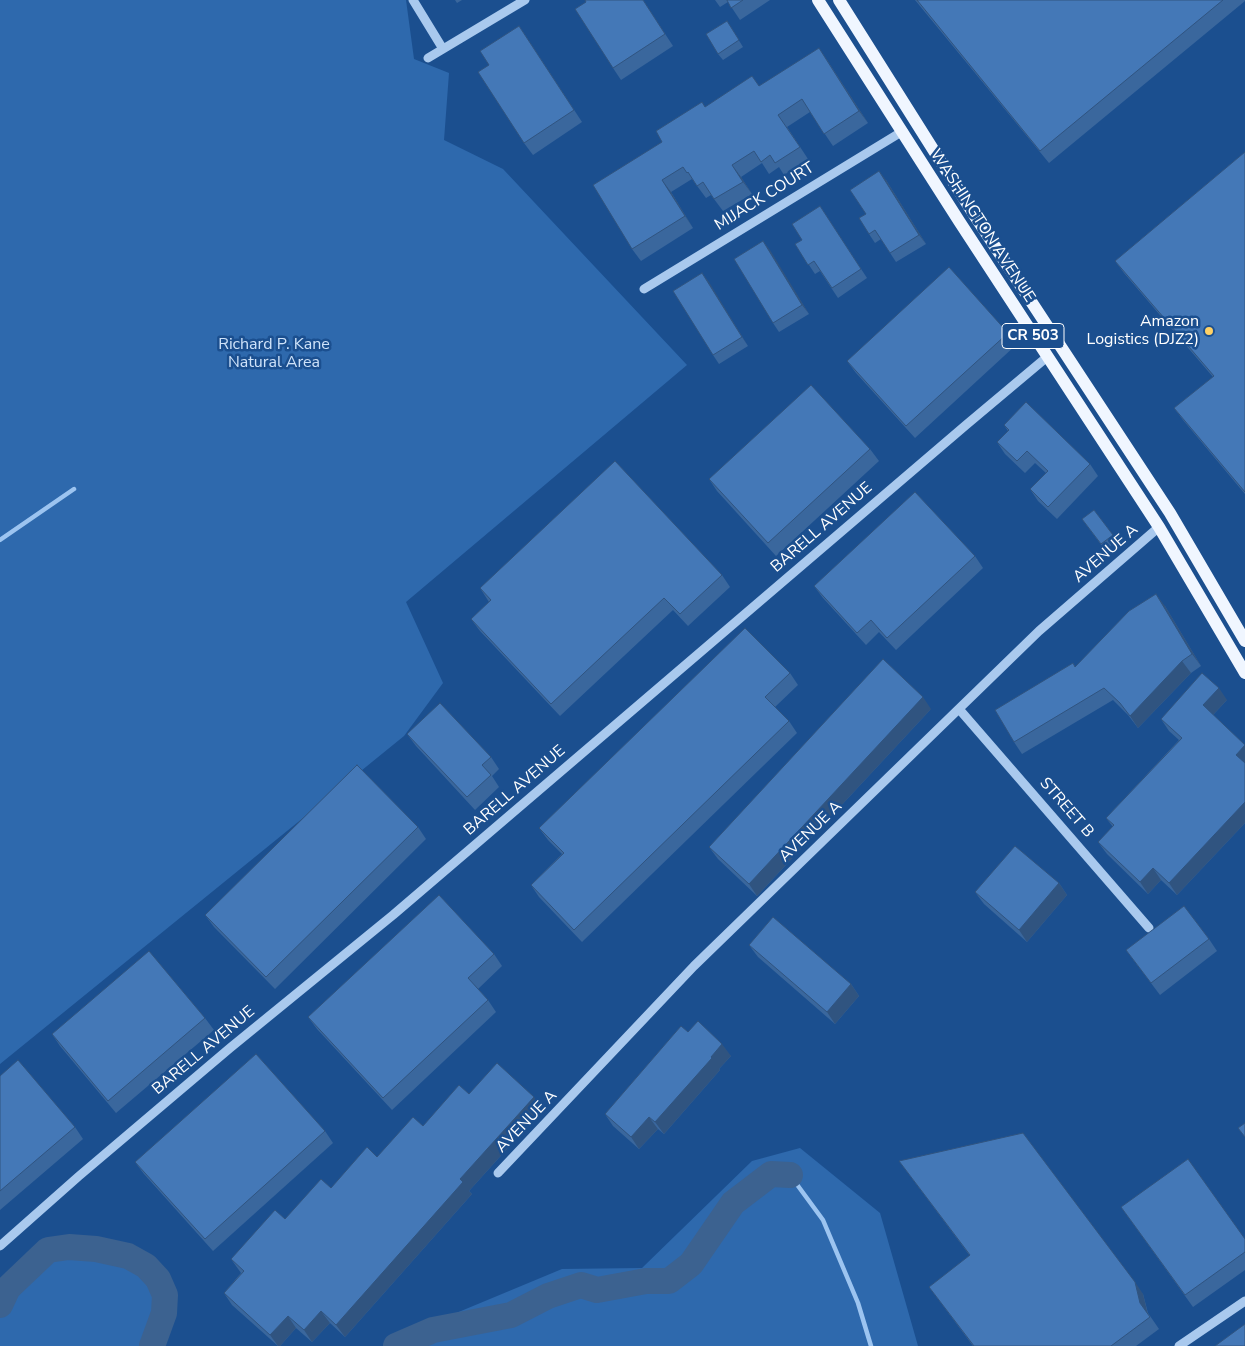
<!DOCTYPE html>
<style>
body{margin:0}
canvas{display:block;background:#1b4f8f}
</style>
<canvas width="1245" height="1346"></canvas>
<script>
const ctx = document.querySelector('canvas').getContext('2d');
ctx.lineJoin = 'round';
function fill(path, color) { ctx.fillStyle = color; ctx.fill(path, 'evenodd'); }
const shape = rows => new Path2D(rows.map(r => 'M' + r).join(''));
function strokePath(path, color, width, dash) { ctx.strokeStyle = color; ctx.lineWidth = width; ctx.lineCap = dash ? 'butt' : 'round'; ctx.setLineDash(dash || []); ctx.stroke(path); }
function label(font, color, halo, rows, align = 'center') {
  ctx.font = font + ' "Nunito Sans",sans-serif'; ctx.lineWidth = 5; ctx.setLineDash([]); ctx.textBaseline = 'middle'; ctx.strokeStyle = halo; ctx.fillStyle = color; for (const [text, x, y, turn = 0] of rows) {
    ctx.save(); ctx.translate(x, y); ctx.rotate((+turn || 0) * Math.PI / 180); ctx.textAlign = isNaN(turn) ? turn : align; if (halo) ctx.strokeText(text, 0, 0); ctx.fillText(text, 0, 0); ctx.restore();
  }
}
fill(shape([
 [0,0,406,0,414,59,449,73,444,140,503,169,687,365,406,602,443,683,404,736,0,1064],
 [800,1148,880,1213,918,1346,389,1346,401,1336,562,1269,642,1268,752,1161],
 [69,1247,96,1249,128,1256,146,1266,158,1279,165,1295,164,1313,152,1346,0,1346,0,1305,8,1288,48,1250]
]), '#2e69ad');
strokePath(shape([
 [0,540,74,489],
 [790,1175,823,1220,858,1303,871,1346]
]), '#9cc4f0', 4.5);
strokePath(shape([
 [0,1305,8,1288,48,1250,69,1247,96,1249,128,1256,146,1266,158,1279,165,1295,164,1313,152,1346],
 [396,1346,433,1330,511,1315,548,1296,581,1285,597,1290,646,1281,669,1281,691,1264,733,1203,771,1174,790,1175]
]), '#3c6290', 26);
strokePath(shape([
 [413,0,443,49],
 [428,58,525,0],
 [644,289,903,131],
 [959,709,1149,928],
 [498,1173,694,966,1039,631,1159,527],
 [0,1246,79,1176,230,1048,393,915,966,425,1047,357],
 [1179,1346,1245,1301]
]), '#a9c9ee', 9);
strokePath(shape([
 [818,0,959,221,1159,527,1245,673],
 [839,0,975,216,1170,513,1245,641]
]), '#f0f6ff', 12);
fill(shape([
 [455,0,462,0,457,3],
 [585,0,643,0,673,46,621,80,613,68],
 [715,0,770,0,740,20,728,2,720,7],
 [915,0,1245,0,1245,1,1049,163],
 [727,21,743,47,723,60,718,54],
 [519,26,582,122,533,155,524,143,489,65],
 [827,60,868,123,833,146,810,112,787,127,808,159,784,175,779,167,769,174,762,163,741,177,752,194,723,211,711,195,706,198,692,179,671,192,693,228,641,261,632,249,662,142,706,107],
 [1245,152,1245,494,1183,420,1174,408,1213,377,1124,273,1115,261],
 [886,180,926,244,896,262,881,239,875,243,869,234,866,214],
 [820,206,867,278,838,298,820,271,815,274,795,244,802,240],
 [763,241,809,314,779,332,773,323],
 [702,273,748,346,719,364,713,355],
 [1008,333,1016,345,915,438,856,373,847,361],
 [1004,425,1090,464,1098,476,1057,519,1038,501,1030,489,1046,473,1035,463,1025,473,1005,454,997,442,1008,431],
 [870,449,879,461,776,556,717,491,709,479],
 [1094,510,1117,541,1105,550,1082,519],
 [975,556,983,568,896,650,879,632,866,645,823,598,814,586],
 [722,575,730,587,688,626,673,610,560,716,480,631,471,619,489,602,480,588],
 [1165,606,1201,666,1191,673,1138,728,1128,715,1113,700,1022,754,1014,742],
 [790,673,798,685,775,707,789,721,797,733,582,942,539,897,531,885,562,854,548,840,539,828],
 [1227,700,1213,715,1245,745,1245,823,1177,895,1161,880,1148,894,1107,854,1098,842,1113,827,1106,818,1179,740,1169,731,1161,719],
 [931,709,757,896,718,859,709,847],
 [407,734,491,757,499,769,492,776,499,787,475,810,416,746],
 [418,827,426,839,275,989,214,927,205,915],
 [1059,883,1067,895,1027,942,984,904,975,892],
 [1209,939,1217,951,1160,995,1126,950],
 [749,945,851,984,859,996,835,1024,758,957],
 [494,954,502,966,478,989,488,1000,496,1012,392,1110,317,1029,308,1017],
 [205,1018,214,1030,116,1113,60,1046,52,1034],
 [688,1032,731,1056,719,1069,720,1070,664,1134,658,1129,639,1149,613,1126,605,1114],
 [0,1076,75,1127,83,1139,0,1210],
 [469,1094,543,1109,469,1191,472,1194,345,1337,330,1323,312,1342,296,1328,280,1346,278,1346,232,1305,224,1293,241,1273,231,1259,285,1219],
 [325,1131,333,1143,213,1251,144,1174,135,1162],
 [899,1161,1143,1294,1148,1313,1159,1329,1136,1346,973,1346,929,1287,970,1256],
 [1121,1207,1245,1239,1245,1270,1193,1307]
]), '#3a679d');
fill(shape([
 [819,48,827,60,868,123,859,111],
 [732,165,741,177,752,194,743,182],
 [879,171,886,180,926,244,919,235],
 [662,180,671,192,693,228,685,216],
 [763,241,770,250,809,314,802,305],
 [702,273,709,282,748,346,742,337],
 [1156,594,1165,606,1201,666,1192,654],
 [1182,661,1191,673,1138,728,1130,716],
 [1219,688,1227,700,1211,717,1203,705],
 [923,697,931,709,757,896,749,884],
 [1245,745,1245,765,1236,755],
 [1245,802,1245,823,1177,895,1169,883],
 [1153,868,1161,880,1148,894,1140,882],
 [1059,883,1067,895,1027,942,1019,930],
 [851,984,859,996,835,1024,827,1012],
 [722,1044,731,1056,719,1069,720,1070,664,1134,655,1122],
 [534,1097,543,1109,469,1191,472,1194,345,1337,336,1325,460,1179],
 [649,1117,658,1129,639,1149,631,1137],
 [1135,1282,1143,1294,1148,1315,1140,1303],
 [321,1311,330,1323,312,1342,304,1330],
 [288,1316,296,1328,280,1346,278,1346,270,1335]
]), '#305480');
const building = shape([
 [585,0,643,0,665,34,613,68,575,9,586,2,585,0],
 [727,0,743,0,731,8,727,0],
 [917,0,1223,0,1040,151,917,0],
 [727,21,739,40,718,54,706,34,727,21],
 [519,26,574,110,524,143,478,72,489,65,480,51,519,26],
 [819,48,859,111,824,134,802,99,778,115,800,147,775,163,770,155,761,162,754,151,732,165,743,182,714,199,703,182,697,186,688,172,687,173,683,167,662,180,685,216,632,249,593,185,662,142,656,131,702,102,705,107,752,76,759,86,819,48],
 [1245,152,1245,492,1174,408,1214,376,1115,261,1245,152],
 [879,171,919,235,890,253,875,230,869,234,859,218,866,214,850,190,879,171],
 [820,206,861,269,832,288,814,261,808,265,795,244,802,240,792,224,820,206],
 [763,241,802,305,773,323,734,259,763,241],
 [949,267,1008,333,906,426,847,361,949,267],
 [702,273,742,337,713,355,673,291,702,273],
 [811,385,870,449,768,543,709,479,811,385],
 [1026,402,1090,464,1048,507,1030,489,1048,471,1027,451,1017,461,997,442,1009,430,1004,425,1026,402],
 [615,461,722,575,680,614,664,598,551,704,471,619,491,600,480,588,615,461],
 [915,492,975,556,887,638,871,620,857,633,814,586,915,492],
 [1094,510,1113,535,1101,544,1082,519,1094,510],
 [1156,594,1192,654,1182,661,1130,716,1120,703,1104,688,1014,742,995,710,1073,663,1075,667,1129,611,1156,594],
 [745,628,790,673,765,697,789,721,574,930,531,885,564,853,539,828,745,628],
 [883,659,923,697,749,884,709,847,883,659],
 [1202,673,1219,688,1203,705,1245,745,1236,755,1245,763,1245,802,1169,883,1153,868,1140,882,1098,842,1114,825,1106,818,1182,738,1161,719,1202,673],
 [440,703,491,757,482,765,491,775,467,797,407,734,440,703],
 [357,765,418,827,266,977,205,915,357,765],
 [1015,846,1059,883,1019,930,975,892,1015,846],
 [439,895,494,954,468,978,488,1000,383,1098,308,1017,439,895],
 [1184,906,1209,939,1151,983,1126,950,1184,906],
 [773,917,851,984,827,1012,749,945,773,917],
 [149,951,205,1018,108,1101,52,1034,149,951],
 [698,1021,722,1044,711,1057,712,1058,655,1122,649,1117,631,1137,605,1114,681,1026,688,1032,698,1021],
 [256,1054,325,1131,205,1239,135,1162,256,1054],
 [18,1060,75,1127,0,1191,0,1076,18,1060],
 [497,1063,534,1097,460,1179,463,1182,336,1325,321,1311,304,1330,288,1316,270,1335,224,1293,244,1271,231,1259,275,1210,285,1219,321,1179,331,1188,367,1147,377,1157,413,1117,423,1126,459,1085,469,1094,497,1063],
 [1245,1123,1245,1137,1238,1128,1245,1123],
 [1023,1133,1135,1282,1140,1303,1150,1317,1111,1346,974,1346,929,1287,970,1255,899,1161,1023,1133],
 [1188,1159,1245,1239,1245,1252,1185,1295,1121,1207,1188,1159],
 [1245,1324,1245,1346,1215,1346,1245,1324]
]);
fill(building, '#4478b7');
strokePath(building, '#305480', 1);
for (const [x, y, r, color] of [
 [1209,331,5,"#ffd166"]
]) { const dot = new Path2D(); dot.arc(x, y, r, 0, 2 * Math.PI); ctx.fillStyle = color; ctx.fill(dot); strokePath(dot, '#1b4f8f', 2); }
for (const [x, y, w] of [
 [1033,336,62]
]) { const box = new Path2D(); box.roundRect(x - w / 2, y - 12.5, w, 25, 4); ctx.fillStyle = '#1b4f8f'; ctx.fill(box); strokePath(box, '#fff', 1); }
label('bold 15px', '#fff', null, [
 ["CR 503",1033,336]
]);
label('16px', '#fff', '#1b4f8f', [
 ["MIJACK COURT",765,197,-32],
 ["WASHINGTON AVENUE",982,226,57],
 ["BARELL AVENUE",822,528,-41],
 ["AVENUE A",1106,554,-41],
 ["BARELL AVENUE",515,791,-41],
 ["STREET B",1066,808,49],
 ["AVENUE A",811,832,-44],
 ["BARELL AVENUE",204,1051,-40],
 ["AVENUE A",527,1122,-46]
]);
label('16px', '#fff', '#1b4f8f', [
 ["Amazon",1199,322],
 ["Logistics (DJZ2)",1199,340]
], 'right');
label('16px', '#cfe3fa', '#1b4f8f', [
 ["Richard P. Kane",274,345],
 ["Natural Area",274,363]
]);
</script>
